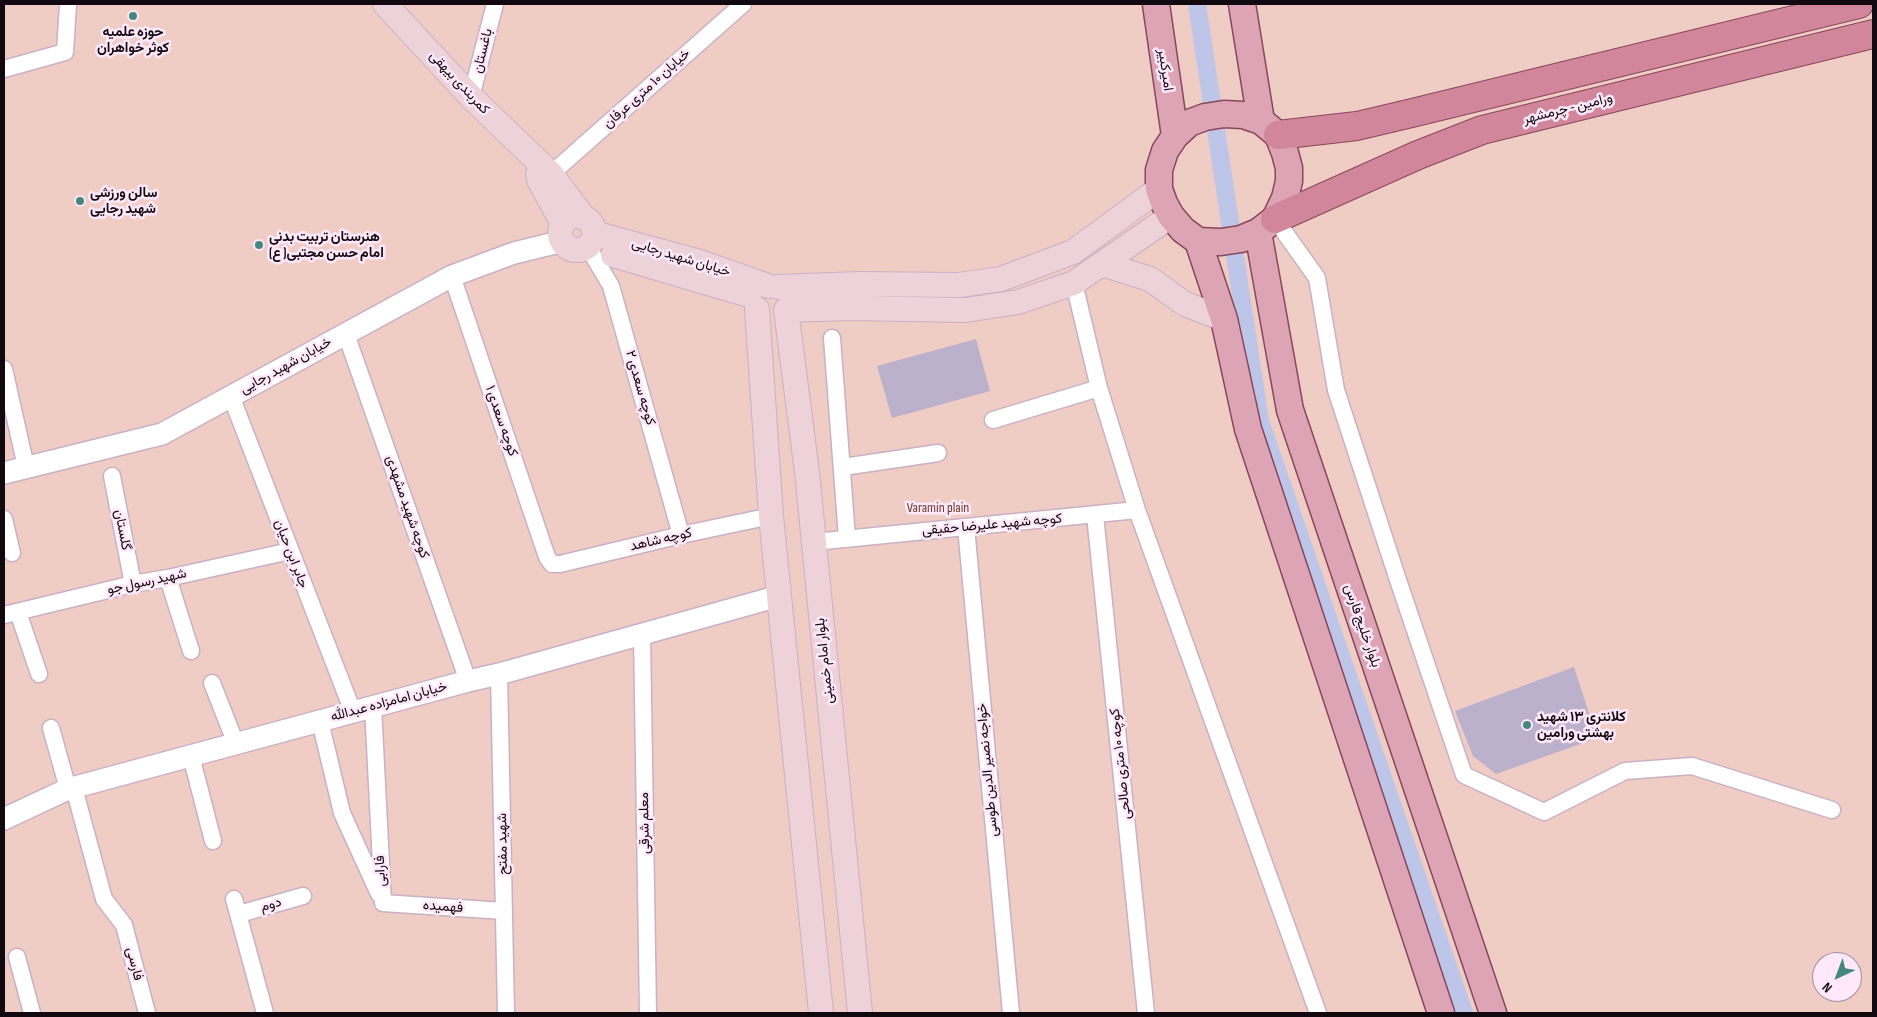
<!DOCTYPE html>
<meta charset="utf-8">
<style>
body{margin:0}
#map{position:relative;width:1877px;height:1017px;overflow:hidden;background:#f4d9ee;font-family:"Sofia Sans Condensed",sans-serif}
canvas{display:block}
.frame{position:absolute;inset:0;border:5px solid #120910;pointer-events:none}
.north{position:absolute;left:1812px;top:952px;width:50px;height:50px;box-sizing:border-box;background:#fee8f9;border:1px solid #a08f9c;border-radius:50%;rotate:223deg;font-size:14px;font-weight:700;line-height:20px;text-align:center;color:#120910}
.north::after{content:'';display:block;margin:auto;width:18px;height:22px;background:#428880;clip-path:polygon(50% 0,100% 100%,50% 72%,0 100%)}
</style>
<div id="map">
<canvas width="1877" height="1017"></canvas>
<div class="frame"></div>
<div class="north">N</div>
</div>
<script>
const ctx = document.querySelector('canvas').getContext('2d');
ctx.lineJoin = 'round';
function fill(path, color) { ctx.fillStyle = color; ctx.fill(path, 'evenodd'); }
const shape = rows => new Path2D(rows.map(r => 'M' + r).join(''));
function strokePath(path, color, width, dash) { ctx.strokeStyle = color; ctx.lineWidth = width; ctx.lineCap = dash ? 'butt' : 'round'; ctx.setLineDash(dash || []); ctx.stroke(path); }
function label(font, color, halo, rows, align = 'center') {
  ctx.font = font + ' "Sofia Sans Condensed",Vazirmatn,sans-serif'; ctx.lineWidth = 5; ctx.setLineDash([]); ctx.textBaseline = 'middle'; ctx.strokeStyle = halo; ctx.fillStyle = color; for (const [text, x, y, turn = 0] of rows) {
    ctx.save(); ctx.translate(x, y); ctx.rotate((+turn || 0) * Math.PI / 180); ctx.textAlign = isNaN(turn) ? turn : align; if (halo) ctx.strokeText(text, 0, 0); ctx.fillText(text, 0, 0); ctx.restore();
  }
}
fill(shape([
 [4,4,1873,4,1873,1013,4,1013],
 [1822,962,1852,962,1852,992,1822,992]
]), '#efccc4');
strokePath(shape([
 [1197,4,1260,421,1464,1013]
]), '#bdc6e8', 18);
fill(shape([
 [976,339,990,391,892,418,877,366],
 [1574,667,1597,738,1496,774,1473,756,1455,711]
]), '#bcb1cc');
const minor = shape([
 [4,69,65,52,68,4],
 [471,97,495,4],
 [551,174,743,4],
 [1275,219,1317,278,1336,390,1399,583,1464,775,1544,812,1625,771,1692,766,1832,810],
 [588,247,611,286,681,535],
 [452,276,547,557,552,564,560,564,681,535,771,516],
 [1074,283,1099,388,1137,510,1318,1013],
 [346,334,468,681],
 [832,338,847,538],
 [4,369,26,467],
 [231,396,353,712],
 [993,420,1099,388],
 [843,467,938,453],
 [112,476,133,584],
 [1095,515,1146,1013],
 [4,519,12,553],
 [966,527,1011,1013],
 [814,542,1137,510],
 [168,578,191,651],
 [18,612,39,674],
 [4,615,133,584,168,578,290,551],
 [642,634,648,1013],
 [499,674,506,1013],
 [212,683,236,744],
 [373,706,383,903],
 [320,721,342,813,379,894],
 [51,728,68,789],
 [191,756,213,841],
 [74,788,104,899,124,925,147,1013],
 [234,899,265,1013],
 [383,903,504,911],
 [239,914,303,896],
 [17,957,32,1013]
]);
const tertiary = shape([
 [4,473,162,434,452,276,514,253,563,241],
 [4,819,68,789,468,681,499,674,779,596]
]);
const secondary = shape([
 [385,4,471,97,551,174,584,218],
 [538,174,539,180,563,224],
 '560 233a17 17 0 1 1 34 0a17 17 0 1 1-34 0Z',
 [594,233,700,262,768,286],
 [613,255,749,295],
 [1102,264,1150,279,1185,304,1224,319],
 [778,287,861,284,959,285,1001,279,1073,252,1159,189],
 [757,309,771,516,821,1013],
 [860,1013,807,472,786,310,851,308,965,310,1018,302,1074,283,1171,216]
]);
const primary = shape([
 [1156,4,1175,136],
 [1242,4,1261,121],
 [1224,114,1243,115,1261,121,1278,135,1285,153,1289,168,1289,181,1285,198,1275,219,1258,232,1241,239,1221,242,1198,241,1183,230,1171,216,1164,203,1159,189,1159,170,1165,151,1175,136,1189,123,1205,117,1224,114],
 [1258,232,1290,410,1493,1013],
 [1198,241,1224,319,1248,429,1441,1013]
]);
const trunk = shape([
 [1278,135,1357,126,1412,113,1859,4],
 [1275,219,1418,155,1482,130,1873,34]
]);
strokePath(minor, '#cab0c5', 19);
strokePath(tertiary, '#cab0c5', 24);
strokePath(secondary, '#cab0c5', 26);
strokePath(primary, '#88475b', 29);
strokePath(trunk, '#88475b', 30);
strokePath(minor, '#fff', 16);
strokePath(tertiary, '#fff', 21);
strokePath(secondary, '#eed2da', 24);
strokePath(primary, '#dda4b5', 26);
strokePath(trunk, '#d2869c', 28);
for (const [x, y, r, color] of [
 [133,16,5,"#428880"],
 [80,201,5,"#428880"],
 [259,245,5,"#428880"],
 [1527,725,5,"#428880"]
]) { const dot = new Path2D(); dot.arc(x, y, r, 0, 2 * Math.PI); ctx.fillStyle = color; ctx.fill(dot); strokePath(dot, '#fee8f9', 2); }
label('bold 14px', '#120910', '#fee8f9', [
 ["حوزه علمیه",133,32,"center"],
 ["کوثر خواهران",133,48,"center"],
 ["سالن ورزشی",90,193],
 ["شهید رجایی",90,209],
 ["هنرستان تربیت بدنی",269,237],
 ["امام حسن مجتبی( ع)",269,253],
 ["کلانتری ۱۳ شهید",1537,717],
 ["بهشتی ورامین",1537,733]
], 'left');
label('14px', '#120910', '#fee8f9', [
 ["باغستان",483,51,-76],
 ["امیرکبیر",1165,70,82],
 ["کمربندی بیهقی",459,83,47],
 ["خیابان ۱۰ متری عرفان",647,89,-42],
 ["ورامین - چرمشهر",1568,109,-14],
 ["خیابان شهید رجایی",681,258,17],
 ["خیابان شهید رجایی",286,366,-29],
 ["کوچه سعدی ۲",640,388,74],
 ["کوچه سعدی ۱",501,421,71],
 ["کوچه شهید مشهدی",407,507,71],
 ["کوچه شهید علیرضا حقیقی",992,525,-5],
 ["گلستان",122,530,79],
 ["کوچه شاهد",661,540,-13],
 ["جابر ابن حیان",291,554,69],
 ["شهید رسول جو",147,582,-12],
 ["بلوار خلیج فارس",1362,626,71],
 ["بلوار امام خمینی",825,661,-96],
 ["خیابان امامزاده عبدالله",389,702,-15],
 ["کوچه ۱۰ متری صالحی",1121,764,-96],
 ["خواجه نصیر الدین طوسی",988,770,-95],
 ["معلم شرقی",645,823,-91],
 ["شهید مفتح",503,844,-91],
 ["فارابی",381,871,-93],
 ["دوم",271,905,-16],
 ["فهمیده",443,907,4],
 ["فارسی",134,964,76]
]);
label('14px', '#6d382d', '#fee8f9', [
 ["Varamin plain",938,508]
]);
</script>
